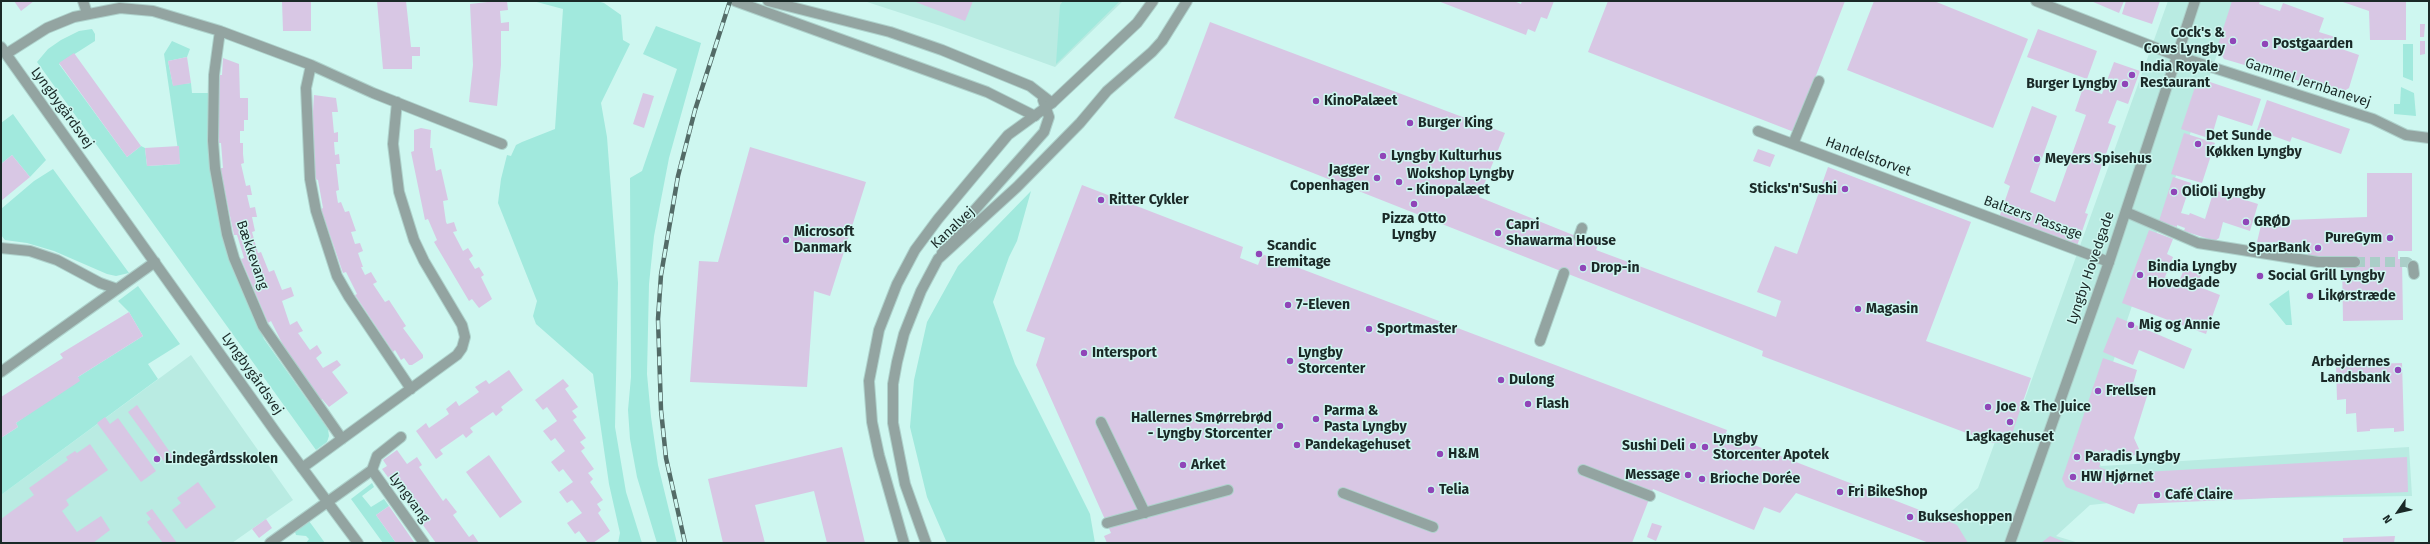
<!DOCTYPE html>
<meta charset="utf-8">
<style>
body{margin:0}
#map{position:relative;width:2430px;height:544px;overflow:hidden;background:#cef7f0;font-family:"Fira Sans",sans-serif}
canvas{display:block}
.frame{position:absolute;inset:0;border:2px solid #1a2927;pointer-events:none}
.north{position:absolute;left:2378px;top:492px;width:40px;height:40px;-webkit-text-stroke:3px #cef7f0;paint-order:stroke;rotate:236deg;font-size:11px;font-weight:700;line-height:16px;text-align:center;color:#1a2927}
.north::after{content:'';display:block;margin:auto;width:14px;height:18px;background:#1a2927;clip-path:polygon(50% 0,100% 100%,50% 72%,0 100%)}
</style>
<div id="map">
<canvas width="2430" height="544"></canvas>
<div class="frame"></div>
<div class="north">N</div>
</div>
<script>
const ctx = document.querySelector('canvas').getContext('2d');
ctx.lineJoin = 'round';
function fill(path, color) { ctx.fillStyle = color; ctx.fill(path, 'evenodd'); }
const shape = rows => new Path2D(rows.map(r => 'M' + r).join(''));
function strokePath(path, color, width, dash) { ctx.strokeStyle = color; ctx.lineWidth = width; ctx.lineCap = dash ? 'butt' : 'round'; ctx.setLineDash(dash || []); ctx.stroke(path); }
function label(font, color, halo, rows, align = 'center') {
  ctx.font = font + ' "Fira Sans",sans-serif'; ctx.lineWidth = 3; ctx.setLineDash([]); ctx.textBaseline = 'middle'; ctx.strokeStyle = halo; ctx.fillStyle = color; for (const [text, x, y, turn = 0] of rows) {
    ctx.save(); ctx.translate(x, y); ctx.rotate((+turn || 0) * Math.PI / 180); ctx.textAlign = isNaN(turn) ? turn : align; if (halo) ctx.strokeText(text, 0, 0); ctx.fillText(text, 0, 0); ctx.restore();
  }
}
fill(shape([
 [864,1,1123,1,1055,67,941,26],
 [2168,1,2235,1,2086,442,2101,466,2409,447,2412,496,2138,500,2090,505,2056,536,2079,543,1937,543,1946,516,1978,488,1995,442,2022,407],
 [191,355,293,500,232,543,1,543,1,495]
]), '#b9ebe2');
fill(shape([
 [533,1,597,1,604,3,621,15,623,40,630,44,601,103,607,137,618,283,615,427,626,492,642,543,618,543,620,533,609,484,593,374,536,324,533,316,537,301,498,203,501,179,507,155,511,156,516,145,522,142,555,129,563,9],
 [1063,1,1120,1,1056,64,1060,5],
 [656,26,701,43,669,158,654,236,649,284,647,374,651,417,658,465,677,543,657,543,637,477,630,439,628,410,631,377,630,178,642,171,677,69,643,54],
 [92,29,95,34,95,41,59,64,127,157,141,146,145,148,147,166,180,164,164,54,172,41,190,49,187,57,168,61,173,85,191,83,192,93,208,93,212,181,225,247,264,339,328,429,329,436,327,442,316,450,37,62,48,49,61,40,79,31],
 [2403,44,2413,44,2413,81,2403,77],
 [2401,87,2414,93,2416,116,2394,114,2394,104,2400,104],
 [13,114,46,160,30,177,12,155,1,164,1,123],
 [53,169,129,273,116,276,107,274,54,251,27,243,5,240,1,235,1,209,34,181],
 [1031,191,1017,241,1009,257,993,302,1015,364,1090,514,1095,543,947,543,927,497,910,427,914,380,927,322,958,266],
 [138,286,180,344,148,364,158,379,1,495,1,438,18,427,16,423,78,377,143,336,129,312,118,301],
 [2289,290,2292,325,2286,325,2269,304],
 [372,483,374,487,362,496,371,507,384,499,389,506,376,515,396,543,383,543,351,499],
 [309,521,325,543,306,543,309,539,306,536,296,535,295,532]
]), '#a1e9dd');
fill(shape([
 [14,1,34,1,21,11],
 [282,1,311,1,311,31,283,31],
 [377,1,406,1,411,47,420,47,420,56,412,56,412,69,383,69],
 [496,1,507,1,508,10,500,11,501,23,509,22,509,31,501,31,501,65,497,106,469,102,473,65,470,4],
 [913,1,973,1,965,21],
 [1438,1,1514,1,1521,4,1522,1,1554,1,1547,19,1541,17,1535,32,1528,29,1526,35],
 [1608,1,1845,1,1794,132,1588,52],
 [1874,1,1934,1,2028,39,1993,128,1847,70],
 [2091,1,2124,1,2119,13],
 [2126,1,2160,1,2152,24,2122,14],
 [2232,1,2260,1,2259,4,2280,11,2283,3,2324,18,2319,32,2335,37,2333,46,2359,55,2349,88,2341,93,2224,59,2217,48],
 [2340,1,2406,1,2406,40,2370,40,2369,11],
 [1210,22,1505,133,1479,197,1598,245,1596,250,1776,317,1781,301,1757,292,1775,246,1797,254,1828,167,1971,222,1926,341,2031,378,2012,434,2006,442,1993,443,1762,356,1763,351,1174,118],
 [2420,24,2425,24,2424,37,2420,37],
 [2038,29,2097,51,2087,79,2027,57],
 [2420,41,2425,41,2425,54,2420,55],
 [74,53,141,146,127,157,59,63],
 [187,57,191,83,173,86,168,61],
 [223,58,239,64,240,98,248,98,248,120,244,120,244,131,240,131,240,143,243,143,243,154,244,163,241,164,246,186,250,185,252,195,247,195,250,208,255,207,257,217,252,217,255,231,252,232,258,253,261,252,269,272,274,270,282,290,291,287,294,296,282,301,290,325,297,321,303,331,298,333,310,350,317,345,322,353,316,358,323,368,337,360,341,365,332,372,348,393,329,407,322,399,320,400,280,344,282,343,271,321,268,323,241,259,244,258,237,235,234,235,220,168,223,168,221,143,218,143,219,75,222,75],
 [2114,62,2140,71,2128,104,2117,100,2108,123,2116,126,2085,213,2088,214,2077,246,1999,218,2010,186,2004,183,2032,106,2057,116,2030,192,2055,202,2086,115,2075,111,2083,88,2102,94],
 [2198,78,2261,99,2252,126,2218,115,2211,139,2181,129],
 [643,93,654,96,644,128,633,124],
 [314,95,336,98,338,112,332,112,334,133,338,132,338,142,334,142,335,155,339,154,340,164,336,164,339,190,336,191,338,203,341,202,345,212,349,211,356,231,351,232,355,244,360,243,363,251,358,253,363,267,361,267,365,275,371,272,377,282,373,284,385,302,389,300,406,326,403,328,423,355,423,358,412,365,409,365,404,358,401,360,395,350,393,352,355,295,357,294,346,272,343,273,321,209,323,208,318,180,315,179,311,111,313,111],
 [2267,100,2350,129,2341,154,2292,137,2290,142,2257,130],
 [421,128,431,130,430,148,432,148,436,171,441,169,448,200,443,201,446,222,447,224,454,222,457,231,453,232,463,251,468,248,473,256,469,259,475,269,479,267,484,275,481,277,492,299,479,308,472,299,469,301,434,242,437,240,428,219,425,220,411,152,414,151,414,130],
 [2184,133,2215,143,2202,183,2171,174],
 [179,146,180,164,147,166,145,148],
 [750,147,866,182,830,296,814,291,807,387,690,382,699,261,718,262],
 [1758,149,1775,155,1770,167,1753,161],
 [12,155,30,177,1,201,1,164],
 [2367,173,2412,173,2412,251,2398,251,2398,259,2402,259,2403,320,2343,321,2342,259,2308,259,2308,248,2292,248,2292,243,2257,242,2262,221,2367,217],
 [2173,177,2191,183,2181,213,2189,215,2190,213,2205,219,2214,190,2258,204,2250,231,2223,222,2219,238,2215,241,2184,231,2185,228,2177,225,2177,227,2159,221],
 [1082,185,1243,247,1240,258,1258,265,1262,254,1727,430,1726,433,1783,457,1948,521,1957,525,1968,543,1929,543,1796,493,1780,513,1764,507,1754,530,1653,489,1632,543,1107,543,1104,536,1111,533,1036,365,1045,338,1026,331],
 [2149,230,2173,239,2167,254,2173,257,2165,277,2179,282,2184,269,2201,275,2197,286,2220,295,2206,334,2122,303],
 [129,312,143,336,78,377,80,381,16,423,18,427,1,438,1,397,63,358,60,354],
 [2117,317,2192,349,2184,369,2139,350,2133,365,2103,352],
 [2103,358,2137,370,2133,384,2149,390,2134,438,2139,449,2135,455,2126,457,2105,449,2099,467,2141,484,2145,472,2407,457,2408,492,2138,504,2134,514,2066,487,2062,479],
 [2402,363,2404,431,2394,432,2394,428,2370,429,2370,431,2357,432,2356,413,2346,414,2346,399,2337,400,2336,365],
 [509,370,523,390,501,407,503,410,496,416,493,412,470,428,473,432,466,438,463,434,440,450,443,454,436,459,416,431,426,423,429,428,449,414,446,409,456,401,459,406,479,392,475,387,486,380,489,384],
 [563,379,569,386,565,389,578,407,572,411,577,417,573,420,586,438,580,442,585,448,581,451,594,469,588,473,593,479,590,482,603,500,597,504,601,510,598,513,610,531,593,543,588,543,579,531,575,534,567,523,582,513,572,500,567,503,559,492,573,482,563,469,559,472,551,462,565,451,555,438,551,441,543,431,557,421,547,407,543,410,535,400],
 [137,405,174,458,166,464,128,412],
 [105,417,110,424,118,418,156,471,141,482,97,423],
 [90,444,108,470,66,500,69,505,62,511,77,532,101,516,110,530,93,543,1,543,1,519,34,495,29,488,68,460,66,457,75,451,77,453],
 [842,447,865,543,827,543,814,491,755,505,765,543,723,543,708,479],
 [397,450,407,464,417,457,422,465,419,467,443,501,446,498,457,512,453,515,469,537,473,534,479,543,436,543,382,469,387,466,383,460],
 [489,455,522,502,500,518,466,472],
 [198,482,216,507,186,529,172,510,181,503,177,498],
 [389,506,414,542,413,543,396,543,376,515],
 [152,509,177,543,163,543,147,522,151,519,146,513],
 [266,519,272,528,259,538,252,529],
 [1652,523,1662,526,1656,541,1647,537],
 [2050,536,2067,543,2041,543],
 [2395,536,2394,543,2343,543,2343,538]
]), '#d8c7e4');
strokePath(shape([
 [2355,262,2407,262,2413,266]
]), '#aacec8', 10, [10, 5]);
const pedestrian = shape([
 [1758,131,2109,262],
 [1793,144,1819,81],
 [2126,212,2198,243,2318,262,2355,262],
 [1579,237,1582,228],
 [2413,266,2414,274],
 [1540,341,1564,273],
 [1101,422,1145,513],
 [1583,470,1650,496],
 [1343,493,1433,527],
 [1107,523,1228,490]
]);
const minor = shape([
 [83,1,87,13],
 [735,1,987,92,1035,116],
 [768,1,890,32,942,50,1030,86,1052,103],
 [220,31,214,75,213,141,215,168,227,234,234,258,263,326,342,439],
 [1,47,277,434,358,543],
 [6,54,47,28,74,17,120,8,153,11,220,31,311,65,373,93,502,144],
 [311,65,306,88,310,179,316,211,337,276,349,297,411,389],
 [1,248,30,251,57,260,100,283,117,289],
 [942,253,964,222,1044,132,1049,117,1043,100],
 [1,372,155,262],
 [302,468,457,355,462,348,465,337,462,325,424,261,414,240,399,192,393,144,397,102],
 [372,470,377,456,401,437],
 [270,543,372,470,424,543],
 [2010,543,2109,262,2177,56,2373,119,2406,135,2429,138]
]);
const tertiary = shape([
 [2036,1,2177,56,2195,1],
 [904,543,879,455,872,422,869,381,879,330,897,284,915,250,938,219,1008,135,1052,103,1137,23,1153,1],
 [926,543,905,484,893,423,893,384,897,362,904,334,921,291,938,259,1017,187,1080,123,1107,91,1152,52,1162,41,1187,1]
]);
strokePath(pedestrian, '#aed2cc', 12);
strokePath(minor, '#aed2cc', 12);
strokePath(tertiary, '#aed2cc', 12);
strokePath(pedestrian, '#93a4a1', 10);
strokePath(minor, '#93a4a1', 10);
strokePath(tertiary, '#93a4a1', 10);
const rail = shape([
 [685,543,666,458,661,410,658,319,661,275,678,176,695,110,730,1]
]);
strokePath(rail, '#536b67', 4.5);
strokePath(rail, '#cef7f0', 3, [9]);
for (const [x, y, r, color] of [
 [2233,41,4,"#9046b8"],
 [2265,44,4,"#9046b8"],
 [2132,75,4,"#9046b8"],
 [2125,84,4,"#9046b8"],
 [1316,101,4,"#9046b8"],
 [1410,123,4,"#9046b8"],
 [2198,144,4,"#9046b8"],
 [1383,156,4,"#9046b8"],
 [2037,159,4,"#9046b8"],
 [1377,178,4,"#9046b8"],
 [1399,182,4,"#9046b8"],
 [1845,189,4,"#9046b8"],
 [2174,192,4,"#9046b8"],
 [1101,200,4,"#9046b8"],
 [1414,204,4,"#9046b8"],
 [2246,222,4,"#9046b8"],
 [1498,233,4,"#9046b8"],
 [2390,238,4,"#9046b8"],
 [786,240,4,"#9046b8"],
 [2318,248,4,"#9046b8"],
 [1259,254,4,"#9046b8"],
 [1583,268,4,"#9046b8"],
 [2140,275,4,"#9046b8"],
 [2260,276,4,"#9046b8"],
 [2310,296,4,"#9046b8"],
 [1288,305,4,"#9046b8"],
 [1858,309,4,"#9046b8"],
 [2131,325,4,"#9046b8"],
 [1369,329,4,"#9046b8"],
 [1084,353,4,"#9046b8"],
 [1290,361,4,"#9046b8"],
 [2398,370,4,"#9046b8"],
 [1501,380,4,"#9046b8"],
 [2098,391,4,"#9046b8"],
 [1528,404,4,"#9046b8"],
 [1988,407,4,"#9046b8"],
 [1316,419,4,"#9046b8"],
 [2010,422,4,"#9046b8"],
 [1280,426,4,"#9046b8"],
 [1297,445,4,"#9046b8"],
 [1693,446,4,"#9046b8"],
 [1705,447,4,"#9046b8"],
 [1440,454,4,"#9046b8"],
 [2077,457,4,"#9046b8"],
 [157,459,4,"#9046b8"],
 [1183,465,4,"#9046b8"],
 [1688,475,4,"#9046b8"],
 [2073,477,4,"#9046b8"],
 [1702,479,4,"#9046b8"],
 [1431,490,4,"#9046b8"],
 [1840,492,4,"#9046b8"],
 [2157,495,4,"#9046b8"],
 [1910,517,4,"#9046b8"]
]) { const dot = new Path2D(); dot.arc(x, y, r, 0, 2 * Math.PI); ctx.fillStyle = color; ctx.fill(dot); strokePath(dot, '#cef7f0', 1.5); }
label('bold 14px', '#1a2927', '#cef7f0', [
 ["Cock's &",2225,33,"right"],
 ["Cows Lyngby",2225,49,"right"],
 ["Postgaarden",2273,44],
 ["India Royale",2140,67],
 ["Restaurant",2140,83],
 ["Burger Lyngby",2117,84,"right"],
 ["KinoPalæet",1324,101],
 ["Burger King",1418,123],
 ["Det Sunde",2206,136],
 ["Køkken Lyngby",2206,152],
 ["Lyngby Kulturhus",1391,156],
 ["Meyers Spisehus",2045,159],
 ["Jagger",1369,170,"right"],
 ["Copenhagen",1369,186,"right"],
 ["Wokshop Lyngby",1407,174],
 ["- Kinopalæet",1407,190],
 ["Sticks'n'Sushi",1837,189,"right"],
 ["OliOli Lyngby",2182,192],
 ["Ritter Cykler",1109,200],
 ["Pizza Otto",1414,219,"center"],
 ["Lyngby",1414,235,"center"],
 ["GRØD",2254,222],
 ["Capri",1506,225],
 ["Shawarma House",1506,241],
 ["Microsoft",794,232],
 ["Danmark",794,248],
 ["PureGym",2382,238,"right"],
 ["Scandic",1267,246],
 ["Eremitage",1267,262],
 ["SparBank",2310,248,"right"],
 ["Bindia Lyngby",2148,267],
 ["Hovedgade",2148,283],
 ["Drop-in",1591,268],
 ["Social Grill Lyngby",2268,276],
 ["Likørstræde",2318,296],
 ["7-Eleven",1296,305],
 ["Magasin",1866,309],
 ["Mig og Annie",2139,325],
 ["Sportmaster",1377,329],
 ["Intersport",1092,353],
 ["Lyngby",1298,353],
 ["Storcenter",1298,369],
 ["Arbejdernes",2390,362,"right"],
 ["Landsbank",2390,378,"right"],
 ["Dulong",1509,380],
 ["Frellsen",2106,391],
 ["Flash",1536,404],
 ["Joe & The Juice",1996,407],
 ["Parma &",1324,411],
 ["Pasta Lyngby",1324,427],
 ["Hallernes Smørrebrød",1272,418,"right"],
 ["- Lyngby Storcenter",1272,434,"right"],
 ["Lagkagehuset",2010,437,"center"],
 ["Lyngby",1713,439],
 ["Storcenter Apotek",1713,455],
 ["Pandekagehuset",1305,445],
 ["Sushi Deli",1685,446,"right"],
 ["H&M",1448,454],
 ["Paradis Lyngby",2085,457],
 ["Lindegårdsskolen",165,459],
 ["Arket",1191,465],
 ["Message",1680,475,"right"],
 ["HW Hjørnet",2081,477],
 ["Brioche Dorée",1710,479],
 ["Telia",1439,490],
 ["Fri BikeShop",1848,492],
 ["Café Claire",2165,495],
 ["Bukseshoppen",1918,517]
], 'left');
label('14px', '#1a2927', '#cef7f0', [
 ["Gammel Jernbanevej",2308,83,18],
 ["Lyngbygårdsvej",62,108,54],
 ["Handelstorvet",1868,157,20],
 ["Baltzers Passage",2033,218,20],
 ["Kanalvej",953,228,-43],
 ["Bækkevang",252,255,71],
 ["Lyngby Hovedgade",2091,268,-71],
 ["Lyngbygårdsvej",252,374,55],
 ["Lyngvang",409,498,54]
]);
</script>
